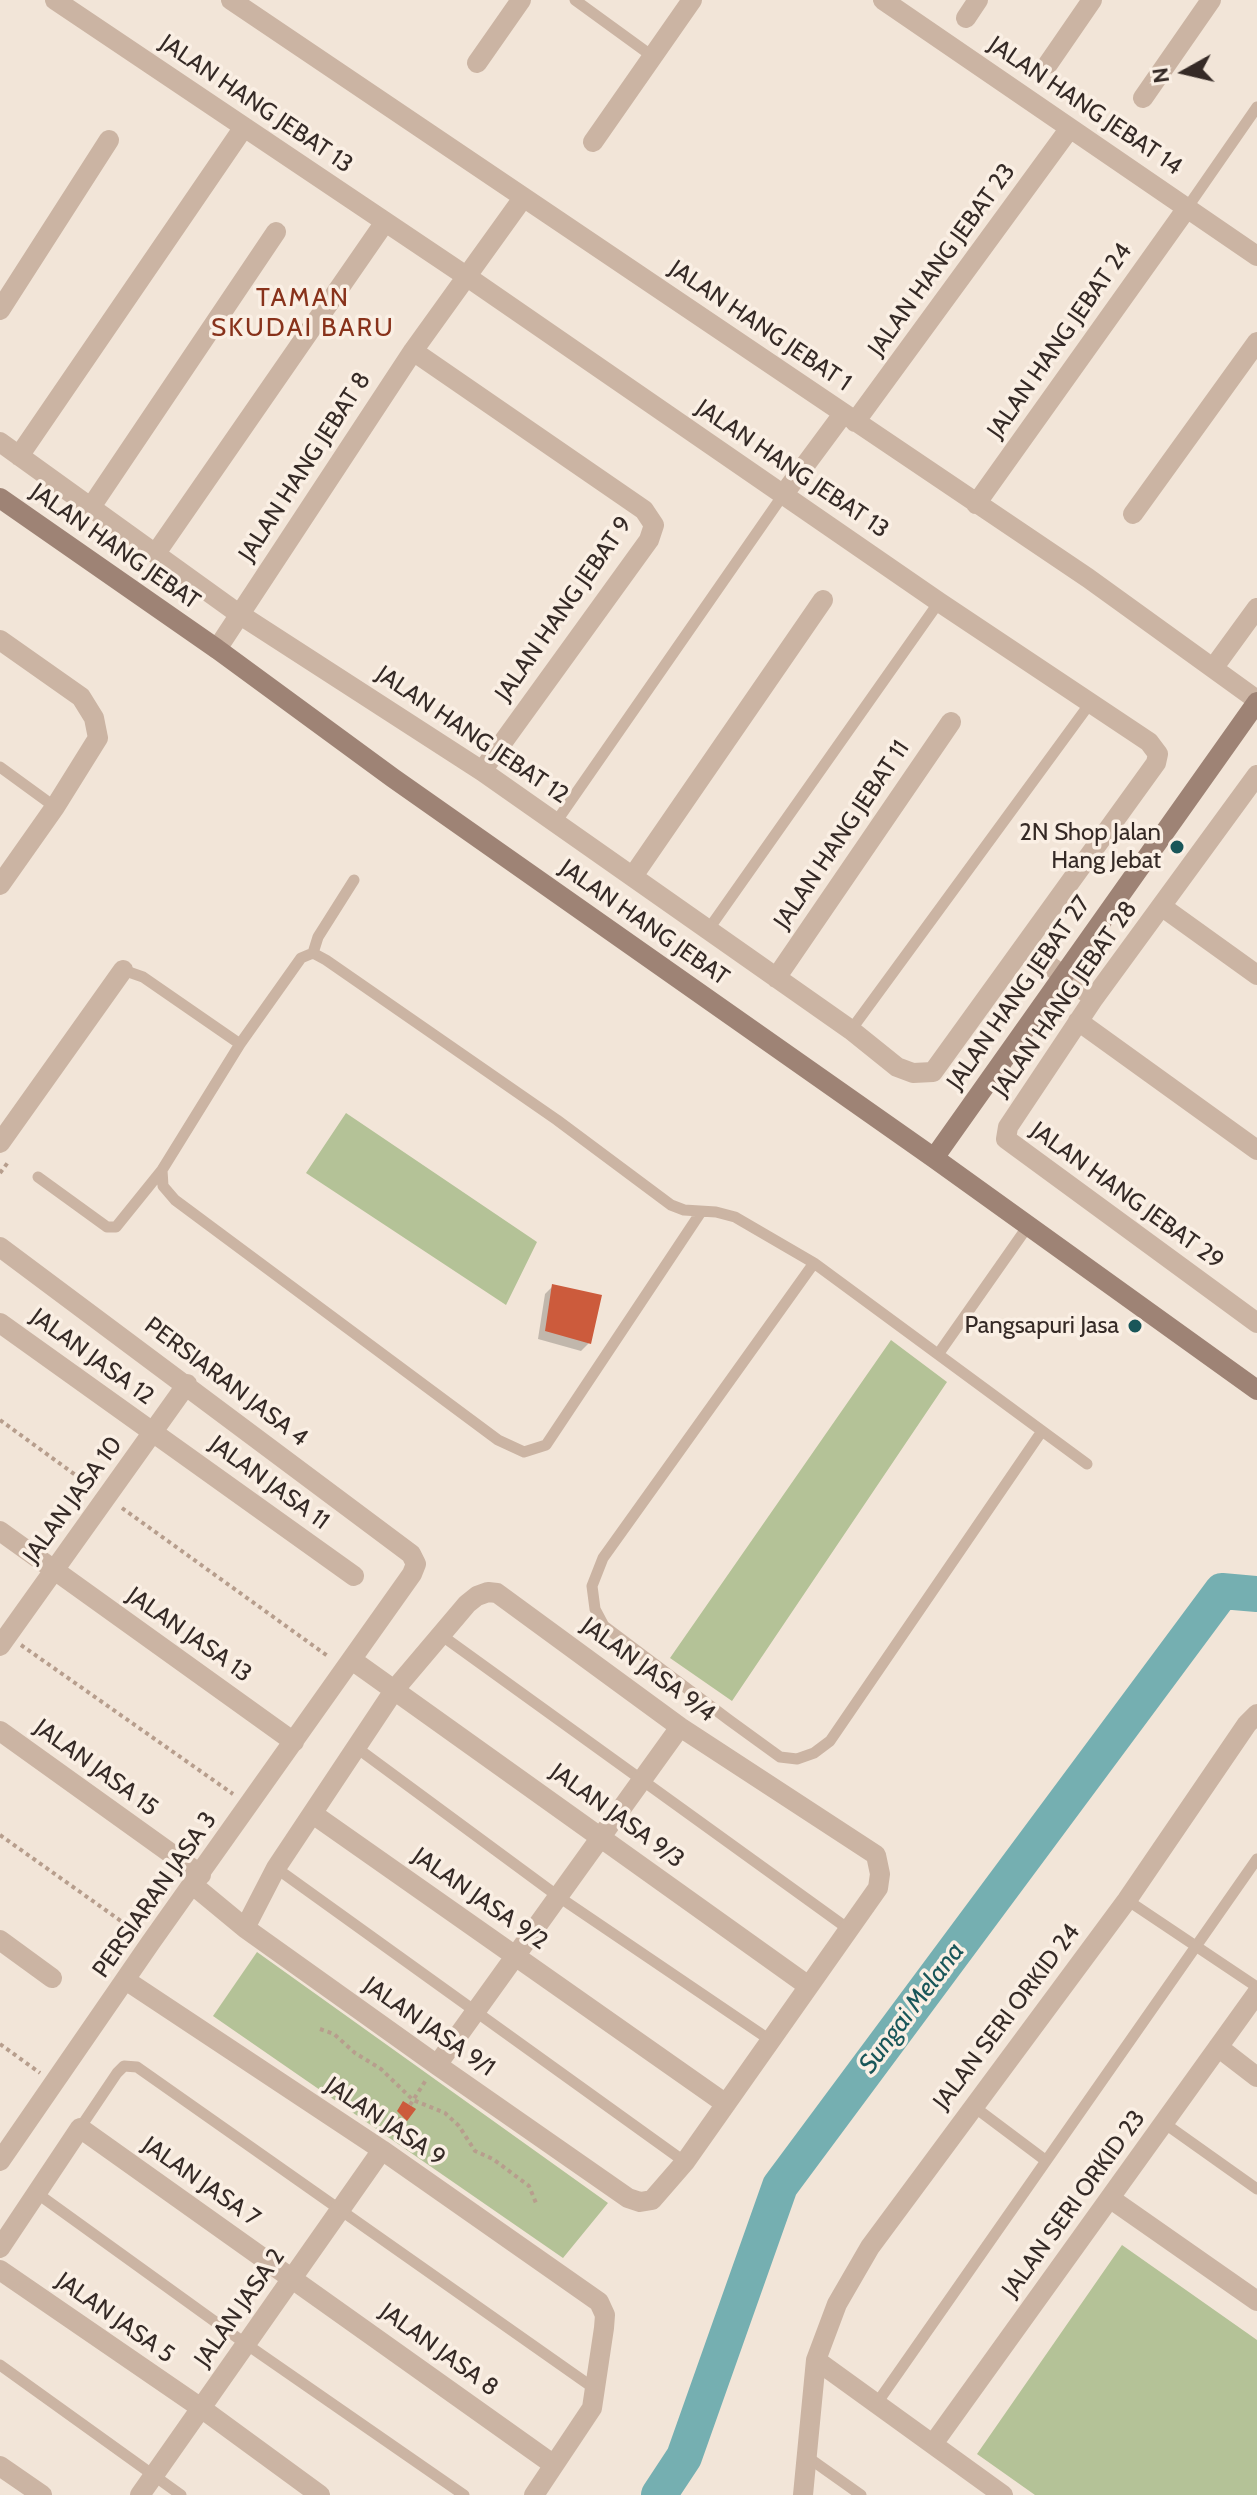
<!DOCTYPE html>
<style>
body{margin:0}
#map{position:relative;width:1257px;height:2495px;overflow:hidden;background:#f2e5d8;font-family:Cabin,sans-serif}
canvas{display:block}
.north{position:absolute;left:1145px;top:32px;width:80px;height:80px;-webkit-text-stroke:6px #faefe4;paint-order:stroke;rotate:262deg;font-size:22px;font-weight:700;line-height:32px;text-align:center;color:#352a26}
.north::after{content:'';display:block;margin:auto;width:28px;height:36px;background:#352a26;clip-path:polygon(50% 0,100% 100%,50% 72%,0 100%)}
</style>
<div id="map">
<canvas width="1257" height="2495"></canvas>
<div class="north">N</div>
</div>
<script>
const ctx = document.querySelector('canvas').getContext('2d');
ctx.lineJoin = 'round';
function fill(path, color) { ctx.fillStyle = color; ctx.fill(path, 'evenodd'); }
const shape = rows => new Path2D(rows.map(r => 'M' + r).join(''));
function strokePath(path, color, width, dash) { ctx.strokeStyle = color; ctx.lineWidth = width; ctx.lineCap = dash ? 'butt' : 'round'; ctx.setLineDash(dash || []); ctx.stroke(path); }
function label(font, color, halo, rows, align = 'center') {
  ctx.font = font + ' Cabin,sans-serif'; ctx.lineWidth = 7; ctx.setLineDash([]); ctx.textBaseline = 'middle'; ctx.strokeStyle = halo; ctx.fillStyle = color; for (const [text, x, y, turn = 0] of rows) {
    ctx.save(); ctx.translate(x, y); ctx.rotate((+turn || 0) * Math.PI / 180); ctx.textAlign = isNaN(turn) ? turn : align; if (halo) ctx.strokeText(text, 0, 0); ctx.fillText(text, 0, 0); ctx.restore();
  }
}
fill(shape([
 [346,1113,537,1242,506,1305,306,1173],
 [891,1340,947,1382,732,1701,670,1658],
 [257,1952,608,2203,563,2258,213,2016],
 [1122,2245,1257,2340,1257,2495,1035,2495,977,2454]
]), '#b4c297');
fill(shape([
 [553,1286,589,1343,581,1351,538,1339,545,1294]
]), '#0003');
strokePath(shape([
 [659,2495,684,2457,780,2186,1222,1591,1257,1594]
]), '#75afb1', 36);
fill(shape([
 [552,1284,602,1295,591,1344,545,1331],
 [403,2101,416,2109,407,2121,397,2111]
]), '#cc5b3c');
strokePath(shape([
 [0,1173,9,1161],
 [0,1420,92,1487],
 [122,1508,329,1657],
 [21,1645,233,1794],
 [0,1835,135,1931],
 [320,2029,334,2034,355,2053,381,2069,413,2100,445,2113,459,2126,475,2151,493,2159,529,2186,536,2203],
 [0,2044,40,2073],
 [410,2105,426,2080],
 [391,2135,402,2116]
]), '#b79e8d', 4, [4, 4]);
strokePath(shape([
 [575,0,652,56],
 [1187,208,1257,107],
 [0,767,55,807],
 [556,822,783,495],
 [708,930,939,602],
 [313,953,318,937,354,880],
 [123,970,143,977,240,1044],
 [851,1030,1091,702],
 [162,1170,163,1186,175,1200,498,1440,524,1452,546,1445,701,1212],
 [38,1177,107,1227,116,1227,162,1170,240,1044,301,958,313,953,326,960,557,1120,671,1205,684,1210,716,1212,735,1217,814,1263,1087,1464],
 [814,1263,603,1558,592,1586,595,1609,604,1626,729,1720,780,1757,797,1759,814,1753,830,1741,1042,1431],
 [939,1353,1028,1226],
 [441,1635,847,1928],
 [357,1748,559,1897,770,2040],
 [276,1868,685,2162],
 [1127,1900,1257,1987],
 [973,2106,1045,2160],
 [1164,2123,1257,2189],
 [80,2128,117,2073,124,2066,137,2067,595,2389],
 [38,2194,246,2344,464,2495],
 [0,2365,181,2495],
 [877,2403,1257,1859],
 [806,2456,861,2495]
]), '#cbb4a3', 11);
strokePath(shape([
 [231,0,1088,578,1257,700],
 [883,0,1257,256],
 [966,18,978,0],
 [477,63,521,0],
 [1048,64,1092,0],
 [1143,98,1211,0],
 [593,142,692,0],
 [0,310,109,140],
 [413,351,644,510,654,525,649,540,482,771],
 [855,422,1070,128],
 [0,442,239,614,482,771,851,1030,897,1067,913,1073,933,1072,1156,763,1158,754,1149,742,939,602,466,276,55,0],
 [19,456,244,127],
 [783,495,843,414],
 [976,504,1187,208],
 [91,507,276,232],
 [1133,514,1257,342],
 [156,553,385,222],
 [0,640,81,697,94,718,98,738,55,807,0,885],
 [217,649,413,351,523,198],
 [1214,667,1257,608],
 [1257,775,1094,998,1008,1127,1006,1139,1257,1323],
 [633,876,823,600],
 [1161,906,1257,975],
 [1024,947,1094,998],
 [776,978,951,722],
 [1078,1021,1257,1150],
 [0,1143,123,970],
 [0,1247,411,1554,416,1564,412,1574,151,1942,0,2161],
 [0,1323,354,1576],
 [0,1531,294,1742],
 [0,1646,187,1384],
 [352,1660,807,1985],
 [0,1731,201,1875],
 [313,1814,726,2104],
 [193,1885,245,1928,437,2065,628,2198,640,2202,652,2200,685,2162,878,1888,880,1874,876,1855,680,1727,497,1593,488,1592,477,1596,467,1604,395,1689,276,1868,245,1928],
 [0,1940,52,1978],
 [127,1981,382,2150,599,2302,605,2315,604,2328,592,2408,534,2495],
 [1218,2047,1257,2077],
 [437,2065,680,1727],
 [1111,2199,1257,2301],
 [0,2248,80,2128,554,2465],
 [0,2270,201,2408,320,2495],
 [816,2360,1003,2495],
 [933,2444,1257,1993],
 [0,2466,42,2495],
 [140,2495,382,2150],
 [803,2495,816,2360,837,2304,870,2247,1127,1900,1247,1724,1257,1714]
]), '#cbb4a3', 20);
strokePath(shape([
 [0,498,217,649,393,778,934,1158,1257,1390],
 [934,1158,1257,702]
]), '#9e8375', 20);
for (const [x, y, r, color] of [
 [1177,847,8,"#195659"],
 [1135,1326,8,"#195659"]
]) { const dot = new Path2D(); dot.arc(x, y, r, 0, 2 * Math.PI); ctx.fillStyle = color; ctx.fill(dot); strokePath(dot, '#faefe4', 3); }
label('24px', '#352a26', '#faefe4', [
 ["JALAN HANG JEBAT 13",256,104,34],
 ["JALAN HANG JEBAT 14",1085,106,34],
 ["JALAN HANG JEBAT 23",942,260,-54],
 ["JALAN HANG JEBAT 1",760,326,34],
 ["JALAN HANG JEBAT 24",1060,341,-55],
 ["JALAN HANG JEBAT 8",305,467,-57],
 ["JALAN HANG JEBAT 13",792,469,34],
 ["JALAN HANG JEBAT",115,547,35],
 ["JALAN HANG JEBAT 9",564,609,-55],
 ["JALAN HANG JEBAT 12",472,735,34],
 ["JALAN HANG JEBAT 11",842,835,-56],
 ["JALAN HANG JEBAT",644,923,35],
 ["JALAN HANG JEBAT 27",1019,993,-55],
 ["JALAN HANG JEBAT 28",1065,999,-55],
 ["JALAN HANG JEBAT 29",1127,1196,36],
 ["JALAN JASA 12",92,1357,36],
 ["PERSIARAN JASA 4",226,1382,37],
 ["JALAN JASA 11",269,1483,36],
 ["JALAN JASA 10",73,1500,-54],
 ["JALAN JASA 13",189,1635,35],
 ["JALAN JASA 9/4",648,1670,36],
 ["JALAN JASA 15",96,1768,36],
 ["JALAN JASA 9/3",617,1816,36],
 ["PERSIARAN JASA 3",155,1895,-55],
 ["JALAN JASA 9/2",480,1899,35],
 ["JALAN SERI ORKID 24",1007,2017,-53],
 ["JALAN JASA 9/1",429,2027,35],
 ["JALAN JASA 9",385,2122,34],
 ["JALAN JASA 7",201,2182,35],
 ["JALAN SERI ORKID 23",1074,2204,-54],
 ["JALAN JASA 2",240,2308,-55],
 ["JALAN JASA 5",115,2318,35],
 ["JALAN JASA 8",439,2350,36]
]);
label('24px', '#352a26', '#faefe4', [
 ["2N Shop Jalan",1161,833],
 ["Hang Jebat",1161,861],
 ["Pangsapuri Jasa",1119,1326]
], 'right');
ctx.letterSpacing = '2px';
label('26px', '#88321b', '#faefe4', [
 ["TAMAN",303,298],
 ["SKUDAI BARU",303,328]
]);
ctx.letterSpacing = '0px';
label('italic 26px', '#195659', '#faefe4', [
 ["Sungai Melana",912,2008,-53]
]);
</script>
